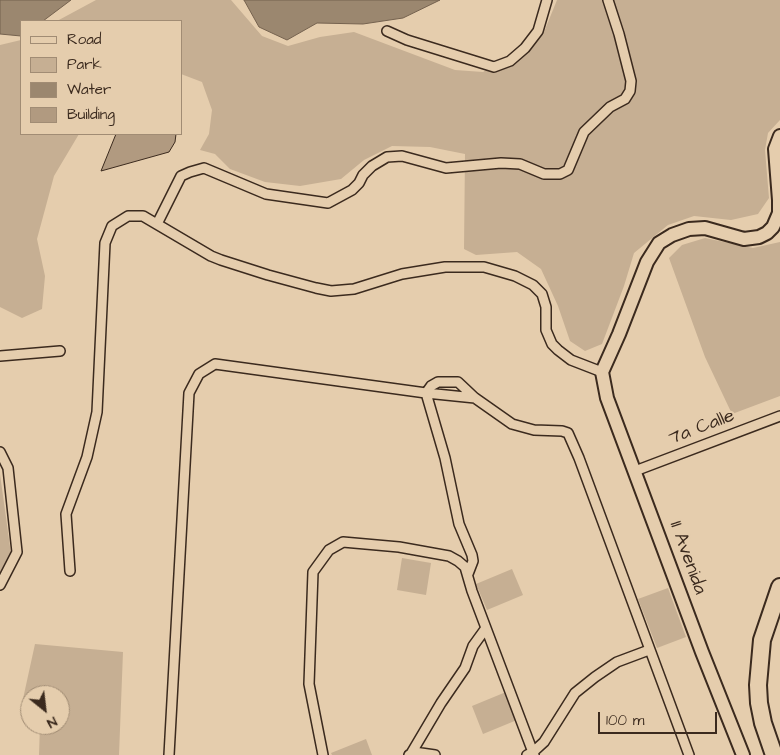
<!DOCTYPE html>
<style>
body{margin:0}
#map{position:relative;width:780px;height:755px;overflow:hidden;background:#e5cdad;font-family:"Architects Daughter",sans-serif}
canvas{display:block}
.legend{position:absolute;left:20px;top:20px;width:162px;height:115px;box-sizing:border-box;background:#e5cdad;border:1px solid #a18c74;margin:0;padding:6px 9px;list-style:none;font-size:15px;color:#3b2a1e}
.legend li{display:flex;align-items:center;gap:10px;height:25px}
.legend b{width:25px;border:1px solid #a18c74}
.north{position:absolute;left:20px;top:685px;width:50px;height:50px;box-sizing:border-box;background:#e5cdad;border:1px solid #a18c74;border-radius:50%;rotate:151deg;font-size:14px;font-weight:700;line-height:20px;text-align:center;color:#3b2a1e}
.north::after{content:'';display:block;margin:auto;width:18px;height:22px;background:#3b2a1e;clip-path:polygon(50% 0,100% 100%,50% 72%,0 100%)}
.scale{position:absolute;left:598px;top:712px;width:119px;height:22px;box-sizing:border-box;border:2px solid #3b2a1e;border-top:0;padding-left:6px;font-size:15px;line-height:18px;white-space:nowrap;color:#3b2a1e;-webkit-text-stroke:4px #e5cdad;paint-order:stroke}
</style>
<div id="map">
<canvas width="780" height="755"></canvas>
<ul class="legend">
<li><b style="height:6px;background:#e5cdad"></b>Road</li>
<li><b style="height:14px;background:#c6af93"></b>Park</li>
<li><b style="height:14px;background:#9b876f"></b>Water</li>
<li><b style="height:14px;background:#b19a80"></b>Building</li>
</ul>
<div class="north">N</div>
<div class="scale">100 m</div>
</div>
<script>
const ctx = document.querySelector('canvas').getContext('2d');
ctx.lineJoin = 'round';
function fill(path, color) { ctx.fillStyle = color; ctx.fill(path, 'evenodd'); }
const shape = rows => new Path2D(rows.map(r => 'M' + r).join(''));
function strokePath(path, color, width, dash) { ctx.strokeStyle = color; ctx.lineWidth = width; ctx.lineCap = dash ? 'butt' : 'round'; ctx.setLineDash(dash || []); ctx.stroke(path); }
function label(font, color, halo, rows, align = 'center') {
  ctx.font = font + ' "Architects Daughter",sans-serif'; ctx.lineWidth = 4.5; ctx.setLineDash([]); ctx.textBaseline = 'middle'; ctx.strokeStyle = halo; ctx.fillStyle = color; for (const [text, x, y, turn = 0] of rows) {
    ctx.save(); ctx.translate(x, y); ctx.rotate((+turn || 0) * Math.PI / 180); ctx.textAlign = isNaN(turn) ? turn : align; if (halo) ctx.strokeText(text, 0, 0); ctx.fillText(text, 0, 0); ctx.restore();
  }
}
fill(shape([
 [96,0,231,0,262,36,288,46,320,37,354,32,455,70,483,72,544,32,557,0,780,0,780,120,768,133,765,150,769,198,758,214,731,220,694,216,668,225,634,253,624,286,602,344,585,351,570,341,558,306,541,269,517,252,476,255,464,249,465,154,430,147,392,146,364,160,341,179,300,186,265,182,230,169,215,154,200,150,209,134,212,110,202,82,181,74,181,21,57,21],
 [21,40,21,134,79,134,54,176,37,239,45,276,42,309,22,318,0,307,0,45],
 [705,238,753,248,780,242,780,396,732,414,705,357,669,258,682,245],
 [0,474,11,554,0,582],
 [402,558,431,563,426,595,397,590],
 [512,569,523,595,487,610,476,584],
 [668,588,686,637,657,648,638,599],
 [35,644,123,652,119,755,39,755,40,725,60,725,60,695,30,695,30,710,21,708],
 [506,692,517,720,483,734,472,706],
 [366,739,372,755,332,755,331,753]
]), '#c6af93');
const water = shape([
 [0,0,71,0,43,21,21,21,21,36,0,34,0,0],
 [244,0,440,0,403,18,363,24,317,23,287,40,259,27,244,0]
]);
fill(water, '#9b876f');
strokePath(water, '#75624f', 1);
const building = shape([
 [116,134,176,134,175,142,169,152,101,171,116,134]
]);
fill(building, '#b19a80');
strokePath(building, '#3b2a1e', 1);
const street = shape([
 [387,31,407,40,494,67,510,61,525,48,538,31,547,0],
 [157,224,181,176,190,172,204,168,266,194,328,203,352,190,359,183,363,175,372,166,387,157,402,156,446,168,501,163,520,164,544,174,560,174,568,170,584,132,610,107,625,99,630,91,631,81,619,34,608,0],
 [0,356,60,351],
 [0,452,8,468,17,552,0,585],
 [635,471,780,416],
 [70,571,66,514,87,457,97,412,105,243,112,226,128,216,143,216,211,256,221,260,268,275,316,288,331,291,354,289,402,274,445,267,484,267,515,276,533,285,542,294,546,307,546,330,552,344,558,350,571,360,602,372],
 [468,574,473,561,472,555,459,524,445,458,426,393,475,398],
 [412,752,441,703,465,668,473,646,486,628],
 [169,755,189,393,199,374,215,364,426,393,431,386,438,382,458,382,475,398,512,424,534,430,562,431,568,433,579,458,689,755],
 [323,755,309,684,313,572,329,550,343,542,399,547,449,556,458,561,465,567,472,591,534,755],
 [409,755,414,752,435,755],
 [527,755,533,752,544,742,575,693,595,677,617,662,649,650]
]);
const secondary = shape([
 [743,755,702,652,607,398,602,372,619,334,647,262,659,243,672,235,689,229,705,228,744,239,759,237,767,233,773,227,779,213,779,200,775,149,780,136]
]);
const highway = shape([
 [774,755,763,723,759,703,758,685,762,640,780,587]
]);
strokePath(street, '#3b2a1e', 12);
strokePath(secondary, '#3b2a1e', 16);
strokePath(highway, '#3b2a1e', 20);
strokePath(street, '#e5cdad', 9);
strokePath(secondary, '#e5cdad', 12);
strokePath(highway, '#e5cdad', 16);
label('19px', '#3b2a1e', '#e5cdad', [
 ["7a Calle",702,428,-21],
 ["11 Avenida",687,558,70]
]);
</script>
